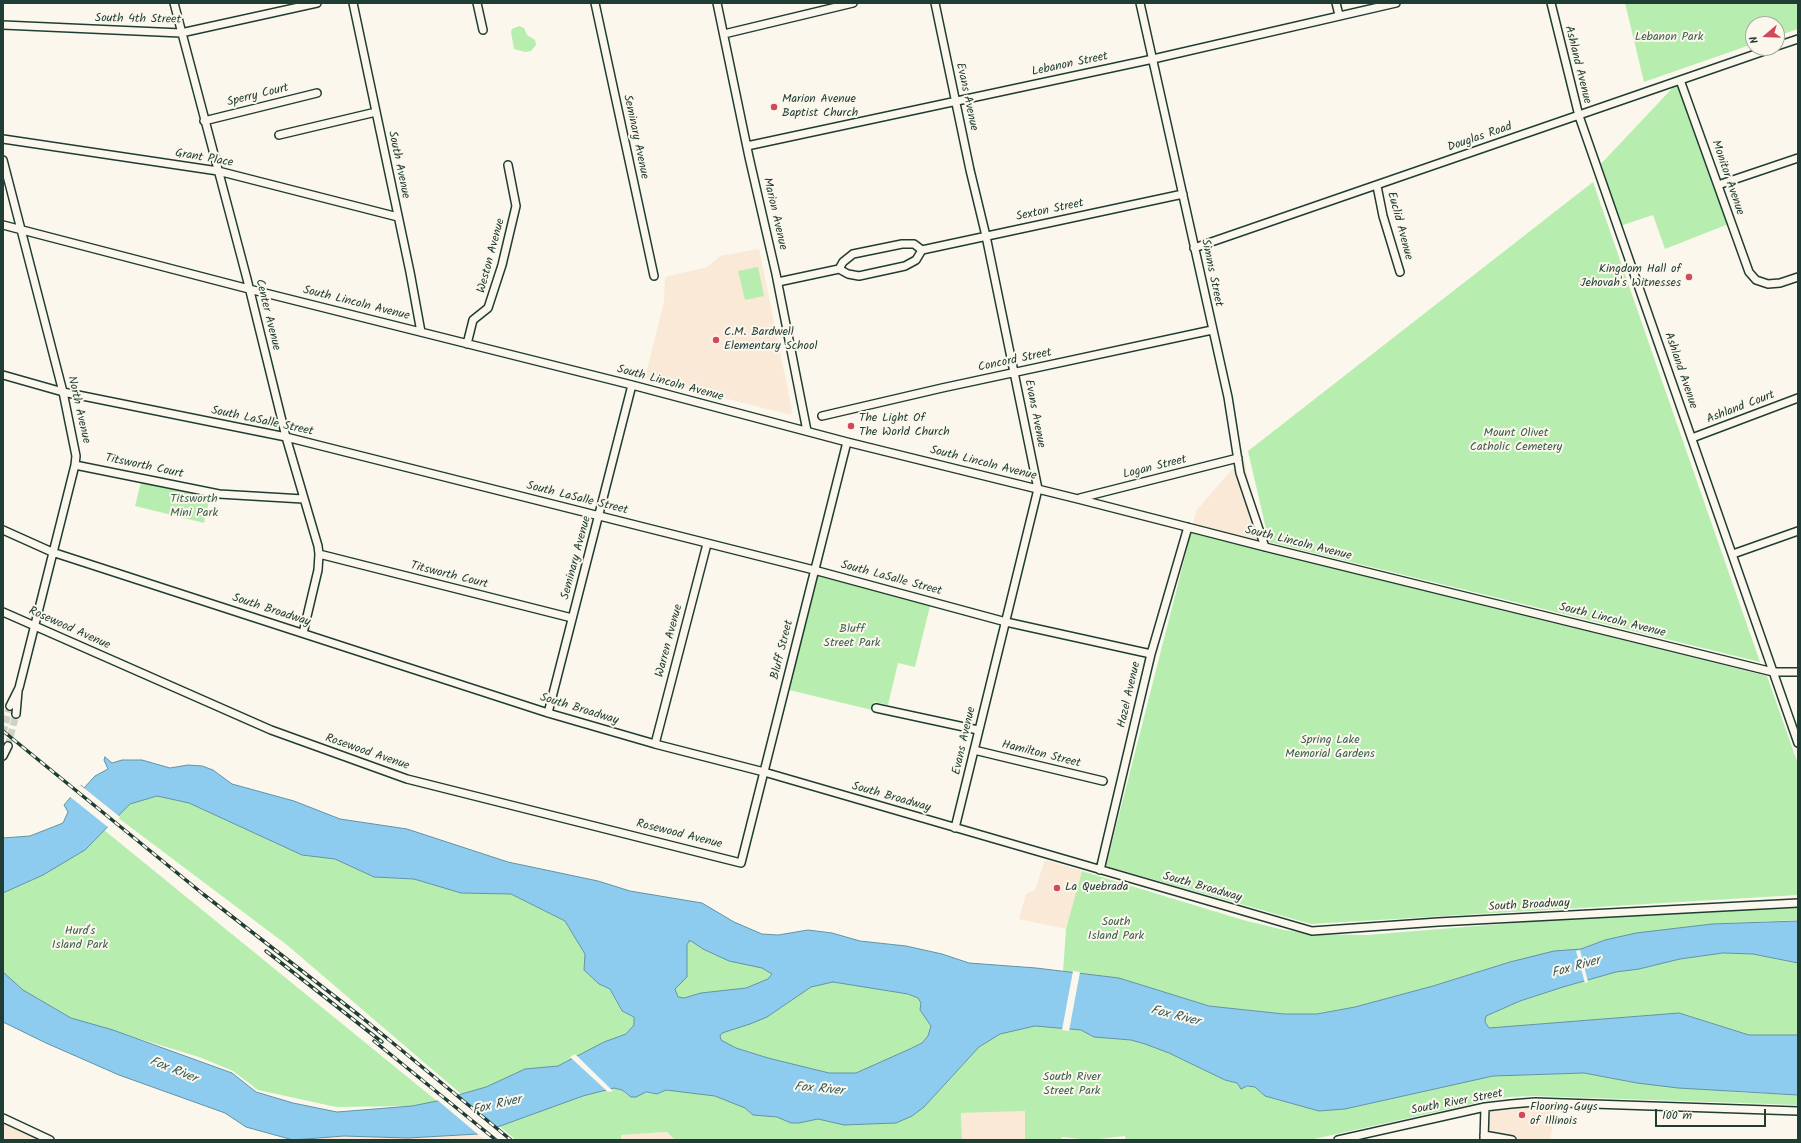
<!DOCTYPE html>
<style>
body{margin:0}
#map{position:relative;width:1801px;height:1143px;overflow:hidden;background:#fbf7ec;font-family:Kalam,sans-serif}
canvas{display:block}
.frame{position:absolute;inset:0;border:4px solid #1f3d34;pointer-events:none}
.north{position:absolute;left:1745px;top:16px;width:40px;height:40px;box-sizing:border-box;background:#fbf7ec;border:1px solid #a3ada2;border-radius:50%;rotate:251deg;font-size:11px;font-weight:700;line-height:16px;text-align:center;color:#1f3d34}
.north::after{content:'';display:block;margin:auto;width:14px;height:18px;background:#d1495b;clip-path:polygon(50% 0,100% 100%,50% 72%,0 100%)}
.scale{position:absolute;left:1655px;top:1109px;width:111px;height:18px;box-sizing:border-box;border:2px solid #1f3d34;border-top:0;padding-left:5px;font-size:12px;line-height:14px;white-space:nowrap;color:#1f3d34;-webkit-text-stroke:3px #fbf7ec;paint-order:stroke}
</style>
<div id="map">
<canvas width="1801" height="1143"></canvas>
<div class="frame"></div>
<div class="north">N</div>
<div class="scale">100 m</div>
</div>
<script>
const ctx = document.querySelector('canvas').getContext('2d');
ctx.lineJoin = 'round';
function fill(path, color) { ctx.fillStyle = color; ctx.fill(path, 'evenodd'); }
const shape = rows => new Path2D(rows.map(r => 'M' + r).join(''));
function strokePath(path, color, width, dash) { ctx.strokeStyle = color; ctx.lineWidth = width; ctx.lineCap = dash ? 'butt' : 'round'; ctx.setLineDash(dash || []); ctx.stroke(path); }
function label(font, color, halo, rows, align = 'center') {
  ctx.font = font + ' Kalam,sans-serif'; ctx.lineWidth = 4; ctx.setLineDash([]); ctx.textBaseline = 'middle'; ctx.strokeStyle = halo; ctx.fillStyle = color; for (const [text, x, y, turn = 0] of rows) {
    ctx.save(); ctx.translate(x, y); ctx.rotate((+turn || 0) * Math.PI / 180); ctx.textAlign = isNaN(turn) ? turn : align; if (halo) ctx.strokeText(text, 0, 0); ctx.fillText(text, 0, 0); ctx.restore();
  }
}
fill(shape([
 [759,249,792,410,791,415,645,378,664,302,665,277,704,268,710,265,720,256],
 [1242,458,1244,458,1261,544,1193,525,1196,511],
 [1045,860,1082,871,1066,929,1019,919,1026,894,1035,890],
 [1557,1104,1550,1140,1520,1140,1486,1134,1487,1108],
 [1025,1111,1025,1140,962,1140,961,1113],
 [3,1122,49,1140,3,1140],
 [667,1132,675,1140,621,1140,621,1135],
 [478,1134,485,1140,321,1140,321,1137,344,1136,408,1138]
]), '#f9e9d6');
fill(shape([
 [1625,3,1798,3,1798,29,1777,36,1777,24,1753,24,1753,44,1644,82],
 [519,26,524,28,527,35,535,40,536,45,531,51,525,52,514,49,511,32,512,29],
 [1680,80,1731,223,1665,249,1653,215,1617,227,1597,168],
 [1593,182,1662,381,1760,662,1269,542,1248,451],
 [758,267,764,296,745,300,738,271],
 [141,482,210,497,204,523,135,506],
 [1191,533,1767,676,1798,764,1798,895,1311,924,1106,866],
 [814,570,931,602,915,667,898,663,888,705,874,702,872,710,785,689],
 [157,796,189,803,302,855,335,859,374,877,414,879,461,893,511,894,565,921,585,954,584,970,599,984,610,989,621,1011,634,1017,634,1025,626,1034,604,1042,558,1066,525,1069,486,1087,461,1094,287,945,117,817,130,804],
 [104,830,437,1101,412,1106,336,1107,258,1090,233,1071,199,1057,71,1018,23,990,3,972,3,893,43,875,85,850],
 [1082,871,1243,920,1284,930,1312,934,1367,935,1550,920,1756,909,1798,908,1798,920,1712,924,1636,933,1605,940,1581,949,1510,962,1433,986,1355,1007,1317,1014,1284,1014,1209,1006,1119,978,1063,972,1066,929],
 [689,941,691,941,703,949,729,961,762,968,772,974,768,979,746,988,701,993,684,998,678,997,675,989,686,977,687,945],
 [1723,953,1753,954,1798,963,1798,1035,1749,1035,1679,1013,1489,1028,1485,1022,1485,1016,1520,1001,1563,987,1616,972,1639,969,1680,959],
 [833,982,908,994,918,998,921,1003,920,1010,931,1026,928,1036,922,1043,912,1048,856,1073,829,1073,768,1058,736,1048,721,1040,720,1036,722,1033,767,1017,811,987],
 [1035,1026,1081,1030,1094,1037,1131,1040,1145,1044,1169,1053,1225,1080,1237,1083,1239,1087,1255,1087,1265,1096,1319,1111,1345,1109,1493,1076,1584,1073,1637,1083,1719,1089,1734,1092,1798,1095,1798,1105,1534,1096,1509,1097,1485,1101,1310,1140,1126,1140,1125,1136,1091,1140,1062,1137,1061,1140,1025,1140,1025,1111,961,1113,962,1140,675,1140,667,1132,621,1135,621,1140,516,1140,499,1126,583,1096,614,1088,622,1090,627,1095,636,1097,643,1093,657,1094,666,1090,715,1096,745,1108,753,1115,777,1117,791,1123,799,1123,818,1119,844,1125,896,1123,924,1107,979,1047,1000,1034]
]), '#b7eeb0');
const water = shape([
 [105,757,112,763,122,760,142,760,170,768,188,765,202,766,213,770,232,784,294,801,340,819,407,829,508,862,598,881,630,891,702,903,734,922,762,934,778,935,808,930,832,933,860,941,906,946,942,954,969,963,1036,968,1119,978,1209,1006,1284,1014,1317,1014,1355,1007,1433,986,1510,962,1554,951,1581,949,1605,940,1636,933,1712,924,1798,921,1798,963,1753,954,1723,953,1680,959,1639,969,1616,972,1563,987,1520,1001,1486,1016,1485,1022,1489,1028,1679,1013,1749,1035,1798,1035,1798,1095,1678,1088,1637,1083,1584,1073,1493,1076,1345,1109,1319,1111,1265,1096,1255,1087,1247,1086,1241,1089,1237,1083,1225,1080,1169,1053,1145,1044,1131,1040,1094,1037,1081,1030,1035,1026,1000,1034,979,1047,924,1107,912,1116,896,1123,844,1125,818,1119,799,1123,791,1123,777,1117,753,1115,745,1108,715,1096,666,1090,657,1094,646,1092,636,1097,631,1097,622,1090,614,1088,583,1096,478,1134,408,1138,344,1136,293,1140,246,1127,225,1113,119,1075,46,1043,3,1022,3,972,23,990,71,1018,113,1030,232,1073,256,1092,293,1103,337,1112,412,1106,437,1101,486,1087,525,1069,558,1066,604,1042,626,1034,634,1025,634,1017,622,1011,610,989,599,984,584,970,585,954,565,921,511,894,461,893,414,879,374,877,335,859,302,855,189,803,157,796,130,804,85,850,43,875,3,893,3,838,30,836,63,823,68,812,64,805,81,785,84,788,95,776,108,769,104,760,105,757],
 [689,941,691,941,703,949,729,961,762,968,772,974,768,979,746,988,701,993,684,998,678,997,675,989,687,977,687,945,689,941],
 [833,982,908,994,918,998,921,1003,920,1010,931,1026,928,1036,922,1043,912,1048,856,1073,829,1073,768,1058,736,1048,721,1040,720,1036,722,1033,750,1024,767,1017,811,987,833,982]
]);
fill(water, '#8dccee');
strokePath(water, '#6193a4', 1);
fill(shape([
 [79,784,120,817,109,828,69,796],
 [1580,950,1588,982,1585,983,1576,951],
 [1073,971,1080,972,1069,1031,1062,1030],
 [575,1054,613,1091,608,1092,570,1057],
 [455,1094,498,1129,480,1136,436,1099]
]), '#fbf7ec');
strokePath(shape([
 [3,733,10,706],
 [8,746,16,714]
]), '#cfd2c7', 7, [7, 3.5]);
const minor = shape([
 [174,3,247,279,286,437,318,546,319,554,318,570,303,633],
 [353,3,410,272,421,332],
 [477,3,483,30],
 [595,3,654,276],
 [717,3,749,157,776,274,807,431],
 [935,3,970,170,986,236,1038,489,955,828],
 [1140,3,1228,397,1240,473,1265,547],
 [1336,3,1339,15],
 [1551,3,1579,116,1798,743],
 [3,25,181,33,317,3],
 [724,34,853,3],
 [1777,46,1798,39],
 [1680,80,1749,272,1756,280,1768,284,1780,283,1798,277],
 [204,121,317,93],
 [279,135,376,112],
 [3,139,218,171,398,217],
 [747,146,1153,59,1396,3],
 [3,160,63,392,76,456,75,465,19,688,10,706],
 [1718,185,1798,158],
 [1377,186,1383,216,1400,272],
 [3,225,249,289,632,385,847,442,1078,499,1265,547,1773,672,1798,672],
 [1194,248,1773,48],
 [839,269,843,262,853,254,902,244,914,244,922,250],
 [778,282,839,269,848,274,859,276,905,266,916,260,922,250,1183,194],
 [467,344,473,320,488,308,502,265,516,206,508,165],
 [3,375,63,392,286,437,814,570,1006,622,1151,654],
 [822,416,942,388,1212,330],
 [1692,438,1798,398],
 [75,465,219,494,303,499],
 [1080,498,1238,458],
 [3,530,52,552,548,713,655,744,764,772,1312,931,1438,922,1798,903],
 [319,554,572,618],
 [1733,554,1798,531],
 [3,612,271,730,407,779,741,863,847,442],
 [876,708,978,730],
 [548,713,632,385],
 [16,714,18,691],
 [655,744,707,544],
 [974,750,1103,781],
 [3,756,8,746],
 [1100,870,1151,654,1188,527],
 [3,1118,50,1140],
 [1484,1135,1512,1140],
 [1338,1140,1485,1107,1511,1104,1535,1102,1798,1111],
 [1484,1140,1485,1107]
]);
strokePath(minor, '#1f3d34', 10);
strokePath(minor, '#fbf7ec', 7);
const rail = shape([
 [3,731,203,894,360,1016,511,1140],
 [266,951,382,1042],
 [374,1041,496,1140]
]);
strokePath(rail, '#1f3d34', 3.5);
strokePath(rail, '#fbf7ec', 2, [6]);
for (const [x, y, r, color] of [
 [774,107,4,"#d1495b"],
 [1689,277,4,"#d1495b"],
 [716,340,4,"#d1495b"],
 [851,426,4,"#d1495b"],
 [1057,888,4,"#d1495b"],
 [1522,1115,4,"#d1495b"]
]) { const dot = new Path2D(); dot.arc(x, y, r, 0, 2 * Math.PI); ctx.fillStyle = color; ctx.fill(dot); strokePath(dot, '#fbf7ec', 1.5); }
label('12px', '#1f3d34', '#fbf7ec', [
 ["South 4th Street",138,20,1],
 ["Lebanon Street",1070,65,-12],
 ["Ashland Avenue",1577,65,76],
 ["Sperry Court",258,96,-14],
 ["Evans Avenue",966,97,78],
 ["Seminary Avenue",635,137,78],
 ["Douglas Road",1480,138,-19],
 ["Grant Place",204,159,10],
 ["South Avenue",398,165,78],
 ["Monitor Avenue",1727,178,71],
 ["Sexton Street",1050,211,-12],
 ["Marion Avenue",774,214,77],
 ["Euclid Avenue",1399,226,75],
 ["Weston Avenue",492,256,-75],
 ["Simms Street",1211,273,78],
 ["South Lincoln Avenue",356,304,14],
 ["Center Avenue",267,315,76],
 ["Concord Street",1015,361,-12],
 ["Ashland Avenue",1680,371,71],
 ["South Lincoln Avenue",670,384,15],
 ["Ashland Court",1741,408,-21],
 ["North Avenue",78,410,77],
 ["Evans Avenue",1034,414,79],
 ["South LaSalle Street",262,422,12],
 ["South Lincoln Avenue",983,464,14],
 ["Titsworth Court",144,467,12],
 ["Logan Street",1155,468,-14],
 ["South LaSalle Street",577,499,14],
 ["South Lincoln Avenue",1298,544,14],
 ["Seminary Avenue",577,558,-75],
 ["Titsworth Court",449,576,14],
 ["South LaSalle Street",891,579,15],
 ["South Broadway",271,611,18],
 ["South Lincoln Avenue",1612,621,14],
 ["Rosewood Avenue",69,629,24],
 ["Warren Avenue",670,641,-75],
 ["Bluff Street",783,650,-76],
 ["Hazel Avenue",1130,695,-77],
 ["South Broadway",579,710,17],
 ["Evans Avenue",965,741,-77],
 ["Rosewood Avenue",367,753,19],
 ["Hamilton Street",1041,755,14],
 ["South Broadway",891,798,16],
 ["Rosewood Avenue",679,835,14],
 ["South Broadway",1202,888,16],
 ["South Broadway",1529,906,-3],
 ["South River Street",1457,1103,-11]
]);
label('12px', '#3d604d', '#fbf7ec', [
 ["Lebanon Park",1669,38],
 ["Mount Olivet",1516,434],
 ["Catholic Cemetery",1516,448],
 ["Titsworth",194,500],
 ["Mini Park",194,514],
 ["Bluff",852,630],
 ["Street Park",852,644],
 ["Spring Lake",1330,741],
 ["Memorial Gardens",1330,755],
 ["South",1116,923],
 ["Island Park",1116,937],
 ["Hurd's",80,932],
 ["Island Park",80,946],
 ["South River",1072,1078],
 ["Street Park",1072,1092]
]);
label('12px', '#1f3d34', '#fbf7ec', [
 ["Marion Avenue",782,100],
 ["Baptist Church",782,114],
 ["Kingdom Hall of",1681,270,"right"],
 ["Jehovah's Witnesses",1681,284,"right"],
 ["C.M. Bardwell",724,333],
 ["Elementary School",724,347],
 ["The Light Of",859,419],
 ["The World Church",859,433],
 ["La Quebrada",1065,888],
 ["Flooring Guys",1530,1108],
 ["of Illinois",1530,1122]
], 'left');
label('italic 13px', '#355a59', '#fbf7ec', [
 ["Fox River",1576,968,-16],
 ["Fox River",1175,1017,14],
 ["Fox River",173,1071,22],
 ["Fox River",819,1090,5],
 ["Fox River",497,1106,-13]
]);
</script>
